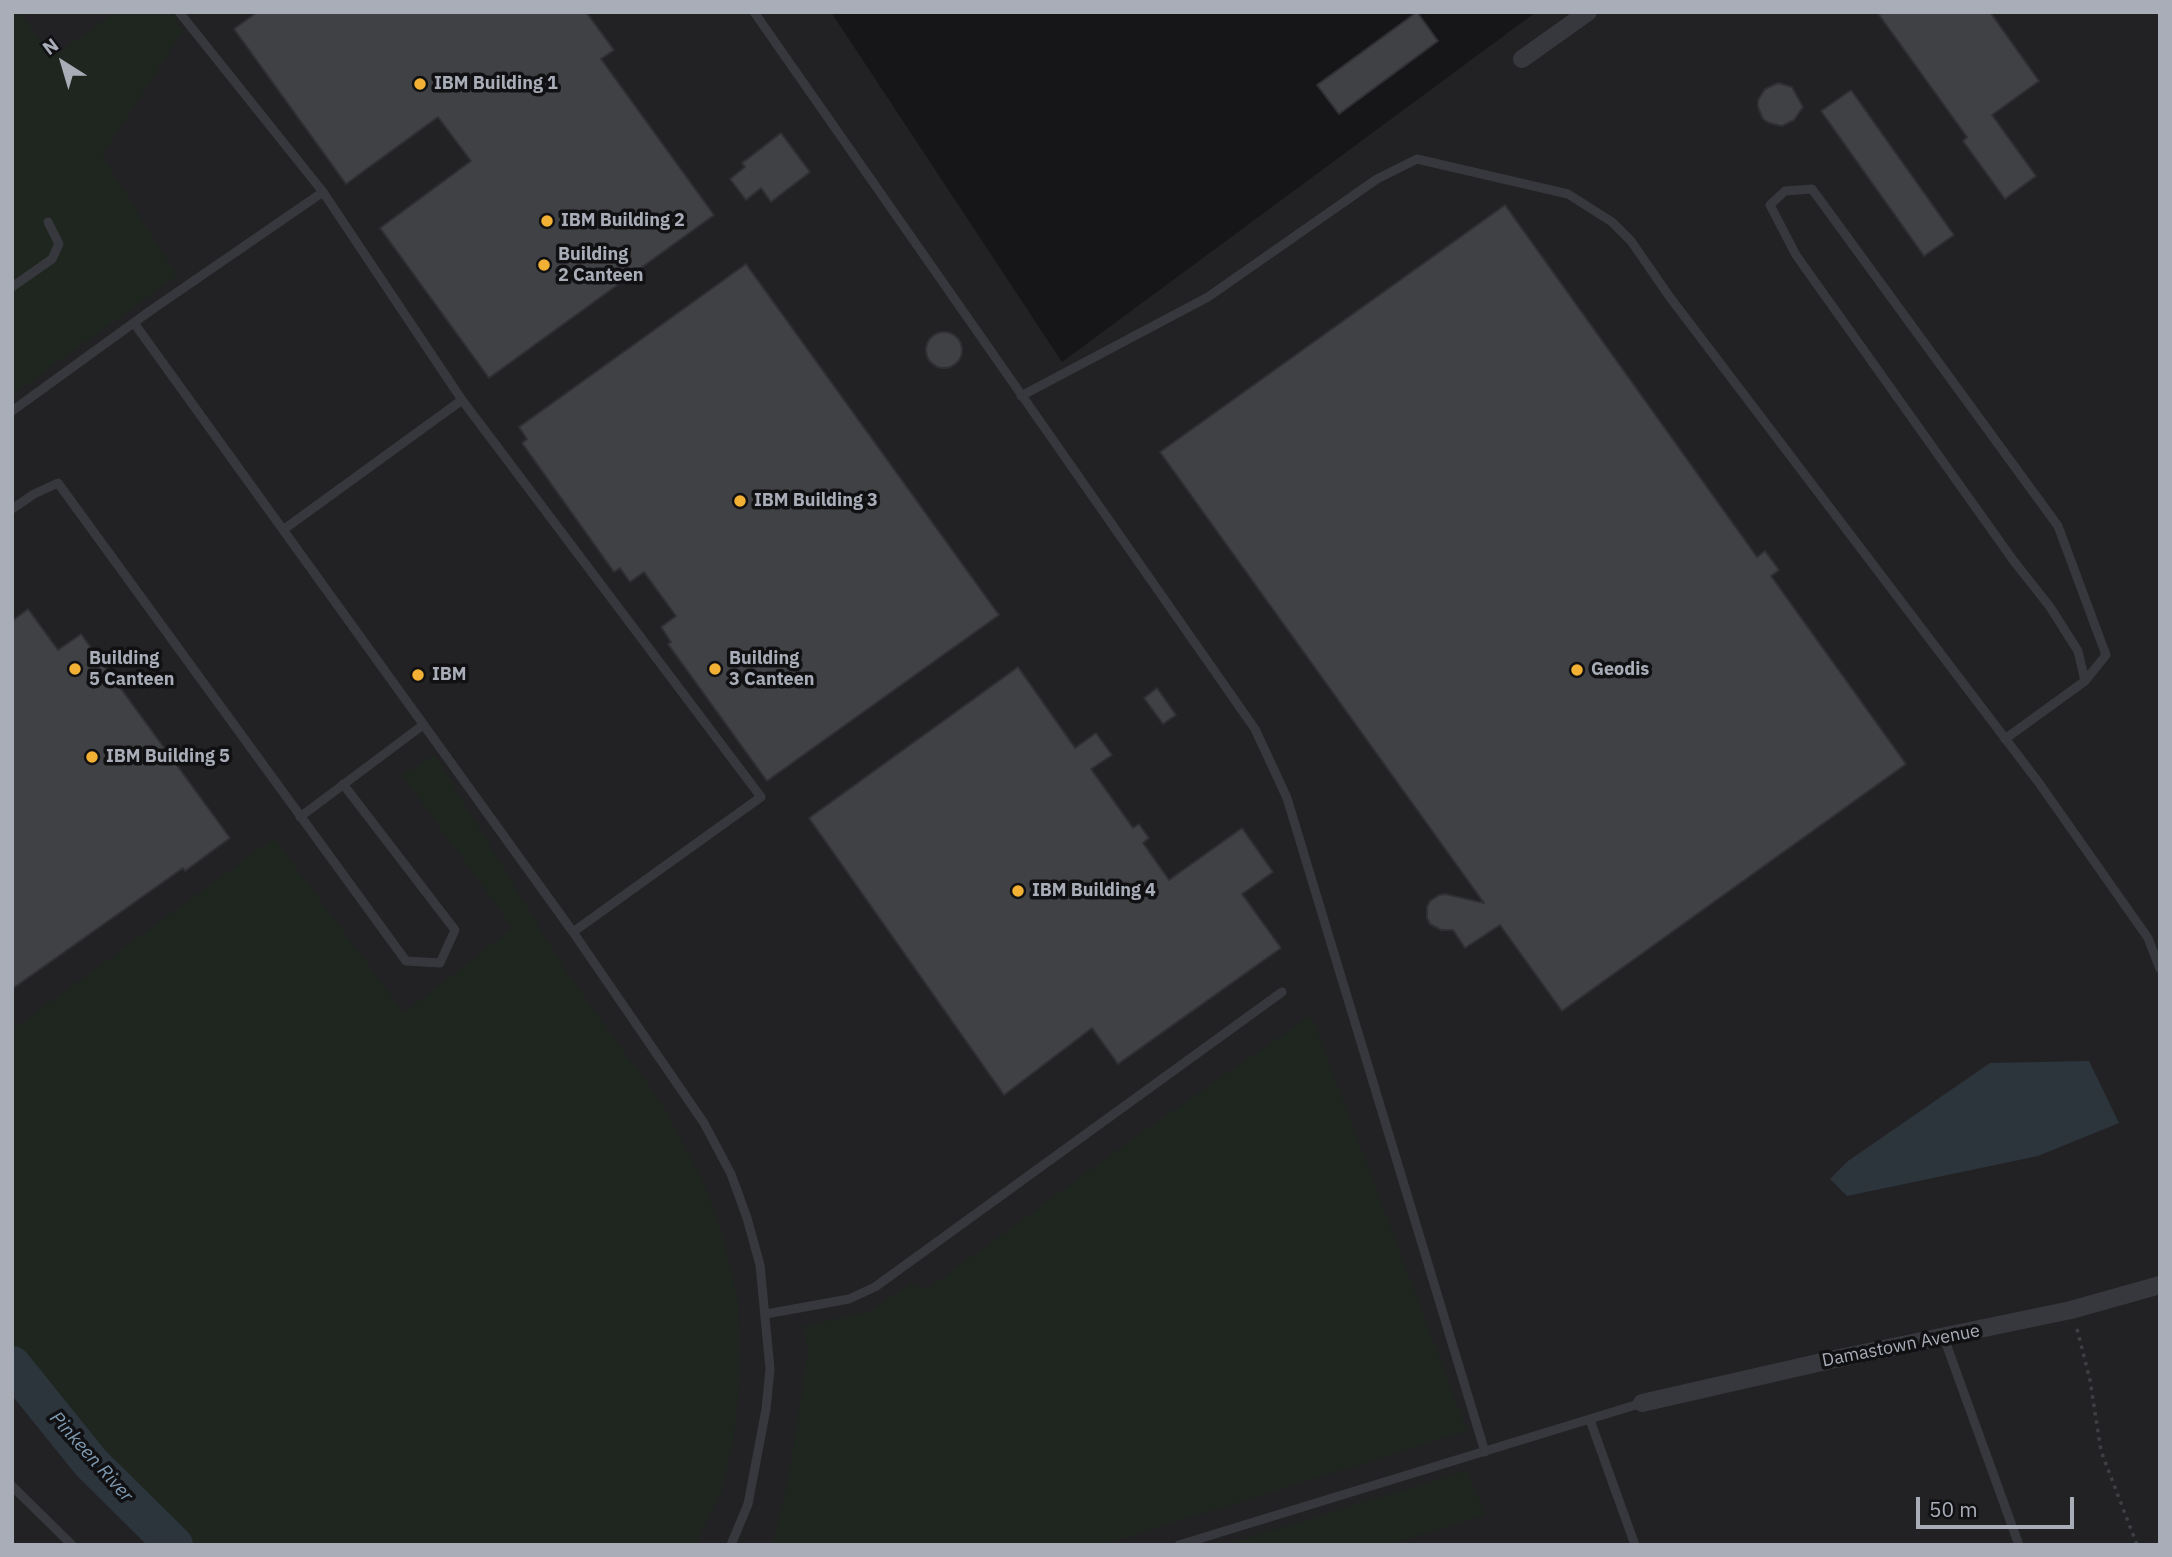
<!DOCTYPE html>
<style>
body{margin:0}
#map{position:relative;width:2172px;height:1557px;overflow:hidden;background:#161618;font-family:"IBM Plex Sans",sans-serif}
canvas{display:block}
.frame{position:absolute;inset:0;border:14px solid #a8adb8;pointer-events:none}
.north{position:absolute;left:28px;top:28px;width:70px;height:70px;-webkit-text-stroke:5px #111113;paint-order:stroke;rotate:323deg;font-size:19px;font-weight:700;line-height:28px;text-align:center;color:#a8adb8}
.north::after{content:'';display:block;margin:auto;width:24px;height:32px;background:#a8adb8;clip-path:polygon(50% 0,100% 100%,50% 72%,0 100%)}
.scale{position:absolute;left:1916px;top:1497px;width:158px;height:32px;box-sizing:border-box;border:4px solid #a8adb8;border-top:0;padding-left:9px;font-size:21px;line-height:24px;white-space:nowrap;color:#a8adb8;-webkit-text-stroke:5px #111113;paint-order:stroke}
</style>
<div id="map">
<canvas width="2172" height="1557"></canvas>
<div class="frame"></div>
<div class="north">N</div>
<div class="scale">50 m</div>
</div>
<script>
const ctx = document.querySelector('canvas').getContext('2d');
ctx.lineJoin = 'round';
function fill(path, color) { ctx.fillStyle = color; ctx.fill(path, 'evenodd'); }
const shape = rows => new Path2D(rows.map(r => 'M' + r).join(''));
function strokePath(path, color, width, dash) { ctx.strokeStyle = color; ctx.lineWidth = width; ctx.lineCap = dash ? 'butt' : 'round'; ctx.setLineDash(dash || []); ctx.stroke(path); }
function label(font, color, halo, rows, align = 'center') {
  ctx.font = font + ' "IBM Plex Sans",sans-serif'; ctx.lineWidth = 7; ctx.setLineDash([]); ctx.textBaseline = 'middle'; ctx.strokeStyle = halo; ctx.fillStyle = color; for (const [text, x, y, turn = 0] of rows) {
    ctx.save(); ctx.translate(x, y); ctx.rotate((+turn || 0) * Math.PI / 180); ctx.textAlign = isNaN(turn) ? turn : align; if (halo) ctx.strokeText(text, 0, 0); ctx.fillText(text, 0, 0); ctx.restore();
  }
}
fill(shape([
 [12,12,831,12,1062,362,1536,12,2160,12,2160,1545,12,1545]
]), '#222225');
fill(shape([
 [12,12,19,12,53,56,116,12,170,12,183,31,102,155,177,276,12,395],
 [435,755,567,973,660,1101,702,1179,722,1233,738,1302,740,1370,734,1438,721,1493,697,1540,692,1545,174,1545,91,1463,12,1365,12,1030,274,838,404,1013,513,928,402,775],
 [1311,1015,1467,1431,1102,1545,773,1545,790,1470,808,1352,804,1326,868,1312,911,1283,926,1290,1145,1130],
 [1466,1471,1486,1515,1387,1545,1224,1545]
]), '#1e261f');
fill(shape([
 [2089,1061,2119,1123,2038,1156,1847,1196,1830,1179,1848,1161,1990,1063]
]), '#2c353c');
strokePath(shape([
 [12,1365,91,1463,174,1545]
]), '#2c353c', 38);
const building = shape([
 [257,12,586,12,614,50,601,59,714,215,489,378,380,228,471,161,438,117,346,184,234,29,257,12],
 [1417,12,1438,41,1339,114,1317,85,1417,12],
 [1877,12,1990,12,2039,81,1992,115,2036,176,2005,199,1963,141,1967,137,1877,12],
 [1778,83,1792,87,1803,107,1794,120,1782,126,1769,123,1763,119,1758,107,1758,100,1765,89,1778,83],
 [1851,90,1954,235,1924,256,1821,111,1851,90],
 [781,133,810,172,771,202,761,188,746,200,730,179,745,167,742,163,781,133],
 [1505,205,1757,557,1765,551,1779,570,1771,576,1906,764,1562,1011,1500,925,1465,948,1453,930,1441,930,1430,924,1427,918,1427,907,1430,901,1439,895,1445,894,1484,903,1160,452,1505,205],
 [746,264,999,615,767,781,668,644,671,642,661,627,676,616,644,572,630,582,620,568,614,572,522,443,527,439,519,427,746,264],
 '926 350a18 18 0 1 1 36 0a18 18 0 1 1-36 0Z',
 [28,609,58,650,81,634,230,838,185,871,183,868,12,989,12,621,28,609],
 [1018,667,1075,748,1096,733,1112,755,1091,769,1133,828,1139,824,1149,838,1143,843,1169,880,1242,828,1273,872,1242,894,1281,948,1118,1064,1092,1028,1004,1095,809,818,1018,667],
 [1157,688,1176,715,1163,724,1144,698,1157,688]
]);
fill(building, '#404145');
strokePath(building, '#303034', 2);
strokePath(shape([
 [2077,1329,2090,1380,2101,1451,2137,1545]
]), '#3d3f44', 3.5, [3.5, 5]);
strokePath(shape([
 [179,12,323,192,462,400,761,797,573,932],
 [754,12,1255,729,1287,798,1485,1452],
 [12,287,52,259,59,244,48,222],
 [134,323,573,932,704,1123,731,1174,747,1218,760,1265,770,1369,766,1409,748,1504,731,1545],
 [1021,396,1208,297,1377,179,1417,159,1568,194,1612,222,1631,241,1669,296,2039,783,2148,938,2160,969],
 [12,411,150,311,323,192],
 [12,509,34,494,58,483,406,961,440,963,455,930,343,784],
 [283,530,462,400],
 [2005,739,2085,681,2078,651,2050,607,2013,560,1796,255,1770,205,1785,191,1812,189,2058,526,2106,655,2085,681],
 [300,817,423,725],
 [766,1314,849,1299,875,1287,1282,992],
 [1944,1338,2019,1545],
 [1590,1420,1635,1545],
 [12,1486,72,1545],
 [1179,1545,1642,1403]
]), '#37383d', 9);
strokePath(shape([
 [1522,59,1588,12],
 [1642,1403,1835,1359,2071,1310,2160,1285]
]), '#37383d', 18);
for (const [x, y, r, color] of [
 [420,84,7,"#f2b134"],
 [547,221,7,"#f2b134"],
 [544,265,7,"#f2b134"],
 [740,501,7,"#f2b134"],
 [75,669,7,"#f2b134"],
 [715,669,7,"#f2b134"],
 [1577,670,7,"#f2b134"],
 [418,675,7,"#f2b134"],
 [92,757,7,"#f2b134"],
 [1018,891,7,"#f2b134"]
]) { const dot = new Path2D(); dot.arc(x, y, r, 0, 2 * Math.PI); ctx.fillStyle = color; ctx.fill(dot); strokePath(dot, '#111113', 2.5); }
label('bold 18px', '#a8adb8', '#111113', [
 ["IBM Building 1",434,84],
 ["IBM Building 2",561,221],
 ["Building",558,255],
 ["2 Canteen",558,276],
 ["IBM Building 3",754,501],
 ["Building",89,659],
 ["5 Canteen",89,680],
 ["Building",729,659],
 ["3 Canteen",729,680],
 ["Geodis",1591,670],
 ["IBM",432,675],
 ["IBM Building 5",106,757],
 ["IBM Building 4",1032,891]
], 'left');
label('18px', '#a8adb8', '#111113', [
 ["Damastown Avenue",1901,1346,-11]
]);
label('italic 19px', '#7f9bb3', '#111113', [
 ["Pinkeen River",91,1457,48]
]);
</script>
